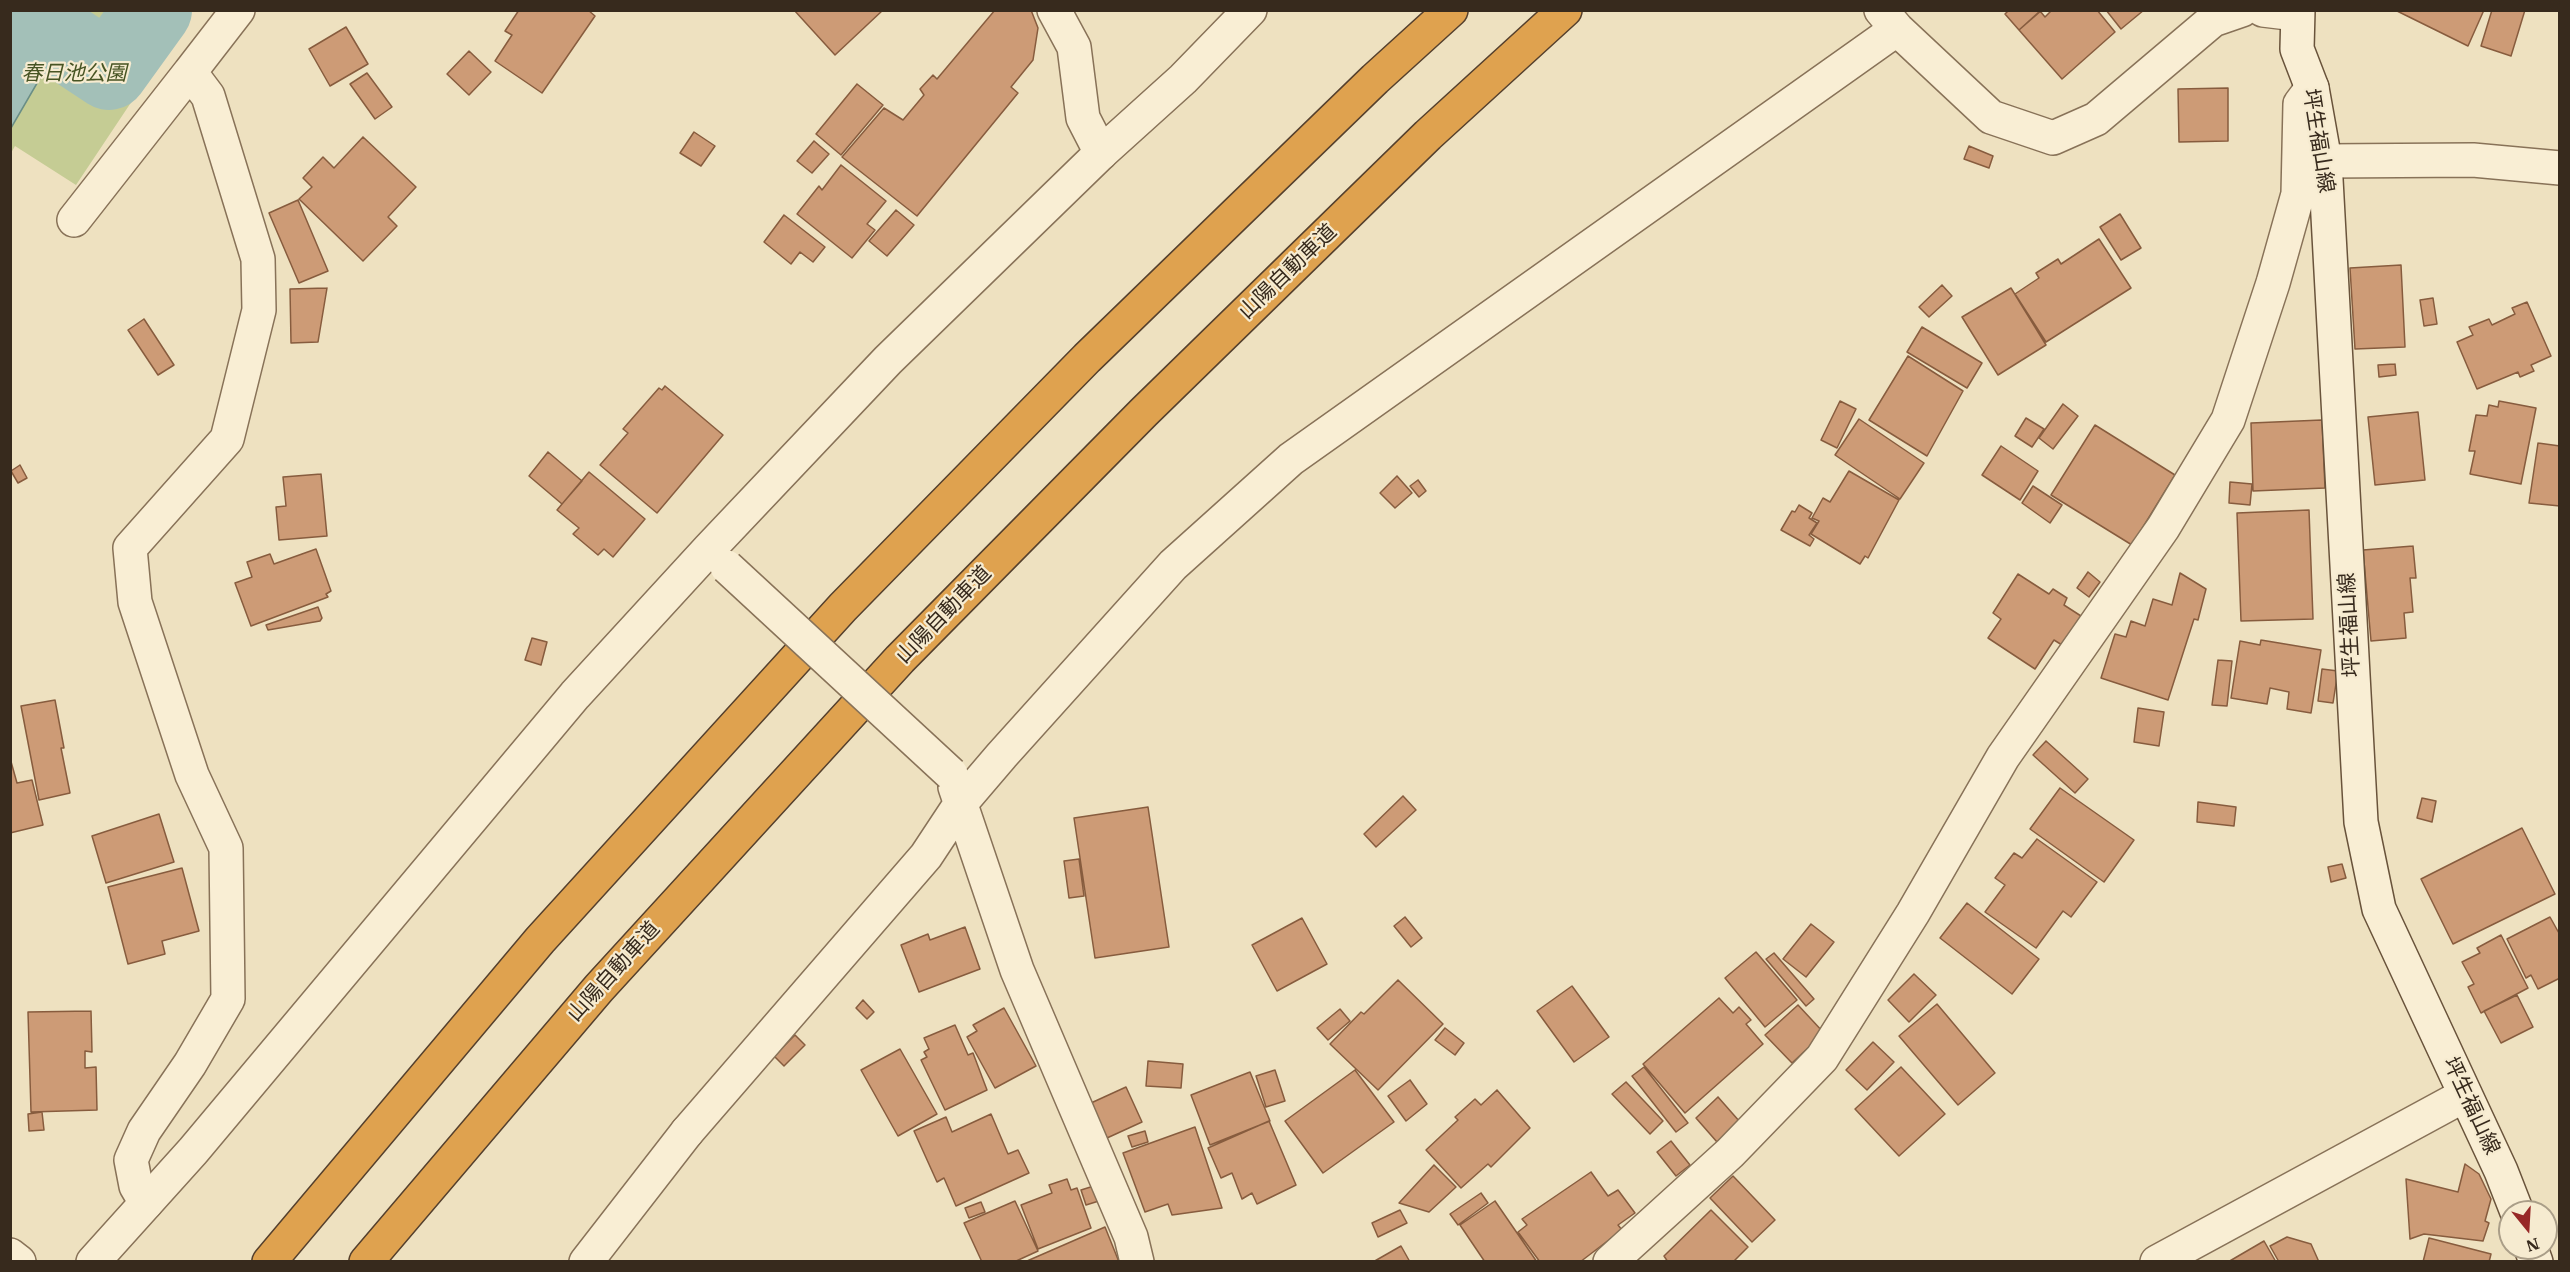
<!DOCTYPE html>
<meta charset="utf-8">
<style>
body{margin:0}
#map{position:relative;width:2570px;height:1272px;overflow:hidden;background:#eee1c0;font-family:"IBM Plex Serif",serif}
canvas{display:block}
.frame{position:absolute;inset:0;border:12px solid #372a1d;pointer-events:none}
.north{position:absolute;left:2498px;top:1200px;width:60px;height:60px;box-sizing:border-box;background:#f6ebd0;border:2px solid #aa9e88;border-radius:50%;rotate:162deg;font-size:16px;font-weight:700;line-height:24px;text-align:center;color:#372a1d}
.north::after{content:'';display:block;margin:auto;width:21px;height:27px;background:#972827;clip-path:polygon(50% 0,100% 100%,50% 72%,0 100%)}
</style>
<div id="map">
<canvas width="2570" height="1272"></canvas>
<div class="frame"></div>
<div class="north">N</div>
</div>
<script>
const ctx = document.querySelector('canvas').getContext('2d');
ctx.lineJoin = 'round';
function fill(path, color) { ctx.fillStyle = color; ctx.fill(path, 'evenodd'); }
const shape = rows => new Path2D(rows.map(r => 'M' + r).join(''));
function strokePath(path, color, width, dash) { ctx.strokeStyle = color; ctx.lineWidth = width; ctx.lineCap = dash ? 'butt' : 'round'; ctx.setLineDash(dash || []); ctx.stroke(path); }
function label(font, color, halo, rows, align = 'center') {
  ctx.font = font + ' "IBM Plex Serif","Noto Sans JP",serif'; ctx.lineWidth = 4.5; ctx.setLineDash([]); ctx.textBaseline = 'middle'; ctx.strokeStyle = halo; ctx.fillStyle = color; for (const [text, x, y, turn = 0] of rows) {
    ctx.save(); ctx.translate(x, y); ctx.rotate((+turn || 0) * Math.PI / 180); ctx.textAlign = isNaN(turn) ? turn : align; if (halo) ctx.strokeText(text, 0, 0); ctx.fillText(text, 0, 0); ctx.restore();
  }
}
fill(shape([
 [11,11,192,11,76,185,15,146,11,153]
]), '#c5cc94');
const water = shape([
 [11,10,79,11,11,128,10,11,11,10]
]);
fill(water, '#a3c0b8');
strokePath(water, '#6a8e86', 1.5);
strokePath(shape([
 [17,10,109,71,153,10]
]), '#a3c0b8', 78);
const building = shape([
 [519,10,588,10,595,16,542,93,495,61,512,35,505,31,519,10],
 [794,10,883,10,835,55,794,10],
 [995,10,1031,10,1038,28,1033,60,1011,87,1018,93,917,216,842,157,884,108,903,120,924,95,920,89,933,75,937,79,995,10],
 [2009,10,2042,10,2019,30,2005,14,2009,10],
 [2052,10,2097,10,2115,32,2062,79,2019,30,2040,11,2045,17,2052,10],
 [2106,10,2144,10,2121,29,2106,10],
 [2395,10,2484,10,2468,46,2395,10],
 [2492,10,2525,10,2511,56,2481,46,2492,10],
 [346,27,368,64,330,86,309,49,346,27],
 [469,51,491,72,469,95,447,74,469,51],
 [367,73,392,107,375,119,350,84,367,73],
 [857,84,883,105,841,155,816,134,857,84],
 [2228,88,2228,141,2179,142,2178,89,2228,88],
 [694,132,715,146,701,166,680,153,694,132],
 [363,137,416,187,388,217,397,226,363,261,299,199,312,187,303,178,323,157,334,168,363,137],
 [814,141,829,154,812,173,797,161,814,141],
 [1969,146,1993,156,1989,168,1964,159,1969,146],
 [841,165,886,201,867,224,875,230,852,258,797,214,819,186,822,190,841,165],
 [298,200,328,271,299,283,269,213,298,200],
 [896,210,914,225,887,256,869,241,896,210],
 [2120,214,2141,248,2121,260,2100,227,2120,214],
 [784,215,825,247,813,262,800,252,791,264,764,242,784,215],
 [2099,239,2131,288,2046,342,2015,294,2039,278,2036,273,2058,259,2061,264,2099,239],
 [2401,265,2405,347,2355,349,2350,268,2401,265],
 [1942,285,1952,296,1929,317,1919,307,1942,285],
 [327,288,318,342,291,343,290,289,327,288],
 [2011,288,2046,345,1998,375,1962,317,2011,288],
 [2433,298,2437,324,2424,326,2420,300,2433,298],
 [2527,302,2551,356,2531,365,2534,371,2520,377,2518,372,2477,389,2457,342,2473,335,2469,327,2489,319,2492,325,2515,314,2512,308,2527,302],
 [144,319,174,365,158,375,128,330,144,319],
 [1922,327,1982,363,1967,388,1907,352,1922,327],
 [1908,356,1963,391,1927,456,1869,420,1908,356],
 [2395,364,2396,375,2379,377,2378,365,2395,364],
 [665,386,723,435,657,513,600,465,628,433,623,429,659,388,662,390,665,386],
 [1840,401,1856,409,1837,448,1821,440,1840,401],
 [2499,401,2536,408,2521,484,2470,474,2475,451,2469,451,2476,415,2487,416,2489,405,2498,407,2499,401],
 [2063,404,2078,416,2053,449,2039,438,2063,404],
 [2418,412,2425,480,2375,485,2368,417,2418,412],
 [2026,418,2044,429,2032,447,2015,436,2026,418],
 [1859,419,1924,463,1900,499,1835,455,1859,419],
 [2322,420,2325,488,2253,491,2251,423,2322,420],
 [2095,425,2175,475,2132,545,2051,495,2095,425],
 [2538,443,2560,446,2560,506,2529,503,2538,443],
 [2001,446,2038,471,2020,500,1982,475,2001,446],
 [548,452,582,481,562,504,529,476,548,452],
 [20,465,27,478,18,483,11,471,20,465],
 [1849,471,1899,500,1868,558,1865,556,1860,564,1811,534,1819,521,1812,518,1823,498,1830,502,1849,471],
 [589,472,645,519,613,557,604,549,598,555,573,534,579,528,557,510,589,472],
 [321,474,327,536,279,540,276,507,286,506,283,477,321,474],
 [1397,476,1412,493,1395,508,1380,493,1397,476],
 [1418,480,1426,491,1419,497,1410,486,1418,480],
 [2230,482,2252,484,2250,505,2229,503,2230,482],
 [2033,486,2062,505,2050,523,2022,503,2033,486],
 [1799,505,1812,513,1809,518,1817,523,1809,535,1814,539,1810,546,1781,530,1792,511,1795,512,1799,505],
 [2309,510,2313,619,2241,621,2237,513,2309,510],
 [2413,546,2416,578,2410,578,2413,612,2404,613,2406,638,2371,641,2363,550,2413,546],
 [316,549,331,591,326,594,328,597,251,626,235,583,252,577,247,562,270,554,274,564,316,549],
 [2088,572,2100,582,2089,597,2077,588,2088,572],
 [2180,573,2206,589,2198,620,2194,619,2168,700,2101,678,2115,634,2126,637,2131,621,2145,626,2153,599,2172,605,2180,573],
 [2018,574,2049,594,2053,589,2067,598,2064,605,2081,616,2062,645,2054,640,2035,669,1988,638,2001,619,1993,613,2018,574],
 [318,607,322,618,320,621,268,630,266,625,318,607],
 [532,638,547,642,541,665,525,660,532,638],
 [2261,640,2321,650,2311,713,2287,709,2289,692,2270,688,2267,704,2231,698,2240,641,2260,645,2261,640],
 [2218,660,2232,661,2227,706,2212,705,2218,660],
 [2322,669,2338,671,2333,703,2318,701,2322,669],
 [55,700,64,748,61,748,70,793,39,800,21,706,55,700],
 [2138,708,2164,712,2159,746,2134,742,2138,708],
 [2046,741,2088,779,2075,793,2033,755,2046,741],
 [10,758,17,783,32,780,43,825,10,833,10,758],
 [2060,788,2134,840,2104,882,2030,829,2060,788],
 [1403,796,1416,810,1376,847,1364,834,1403,796],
 [2422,798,2436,801,2432,822,2417,818,2422,798],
 [2198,802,2236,807,2234,826,2197,822,2198,802],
 [1148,807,1169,947,1095,958,1074,818,1148,807],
 [159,814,174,862,106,883,92,836,159,814],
 [2522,828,2555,894,2453,944,2421,879,2522,828],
 [2037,839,2097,882,2071,917,2063,911,2036,948,1985,912,2005,885,1995,878,2014,853,2022,858,2037,839],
 [1079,859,1084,896,1069,898,1064,861,1079,859],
 [2342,864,2346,878,2331,882,2328,867,2342,864],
 [182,868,199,931,162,941,165,954,128,964,108,887,182,868],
 [1967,903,2039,959,2012,994,1940,938,1967,903],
 [1405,917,1422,938,1411,947,1394,926,1405,917],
 [2550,917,2560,935,2560,978,2538,989,2531,975,2526,978,2507,939,2550,917],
 [1302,918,1327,964,1277,991,1252,945,1302,918],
 [1811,924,1834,942,1806,977,1783,959,1811,924],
 [965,927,980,969,919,992,901,945,928,934,930,940,965,927],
 [2501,935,2528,988,2481,1013,2468,987,2474,984,2462,962,2480,953,2477,948,2501,935],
 [1756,952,1797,1000,1765,1027,1725,978,1756,952],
 [1774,953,1814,999,1806,1006,1766,959,1774,953],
 [1914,974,1936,995,1909,1022,1888,1000,1914,974],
 [1398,980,1443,1024,1378,1090,1330,1044,1361,1012,1364,1014,1398,980],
 [1572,986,1609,1037,1574,1062,1537,1011,1572,986],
 [2517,995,2533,1027,2501,1043,2484,1011,2517,995],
 [1719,998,1733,1013,1739,1007,1751,1020,1746,1024,1763,1044,1685,1113,1643,1064,1719,998],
 [863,1000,874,1012,867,1019,856,1008,863,1000],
 [1937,1004,1995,1073,1958,1105,1899,1036,1937,1004],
 [1798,1005,1824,1033,1792,1063,1765,1035,1798,1005],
 [1004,1008,1036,1066,995,1088,967,1037,977,1031,973,1025,1004,1008],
 [1340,1009,1350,1021,1328,1040,1317,1028,1340,1009],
 [91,1011,92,1052,85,1051,85,1068,96,1067,97,1110,31,1112,28,1012,91,1011],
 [955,1025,968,1055,973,1053,987,1090,945,1110,921,1060,927,1057,924,1052,929,1049,924,1038,955,1025],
 [1445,1028,1464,1043,1455,1055,1435,1040,1445,1028],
 [795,1035,805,1045,784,1066,774,1056,795,1035],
 [1873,1042,1894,1062,1867,1090,1846,1070,1873,1042],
 [900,1049,937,1114,898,1136,861,1070,900,1049],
 [1148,1061,1183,1064,1181,1088,1146,1086,1148,1061],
 [1644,1067,1688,1123,1676,1132,1632,1076,1644,1067],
 [1901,1067,1945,1114,1899,1156,1855,1109,1901,1067],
 [1275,1070,1285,1101,1266,1107,1256,1076,1275,1070],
 [1355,1070,1394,1122,1323,1173,1285,1121,1355,1070],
 [1250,1072,1270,1121,1210,1145,1191,1095,1250,1072],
 [1410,1080,1427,1104,1406,1121,1388,1096,1410,1080],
 [1626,1082,1663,1121,1650,1134,1612,1094,1626,1082],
 [1126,1087,1142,1122,1107,1138,1091,1103,1126,1087],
 [1497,1090,1530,1128,1491,1167,1488,1164,1461,1188,1426,1150,1458,1120,1455,1117,1475,1099,1481,1105,1497,1090],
 [1718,1097,1740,1122,1717,1142,1696,1118,1718,1097],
 [42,1112,44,1130,29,1131,28,1114,42,1112],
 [991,1114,1008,1154,1018,1150,1029,1173,956,1206,944,1178,937,1182,914,1131,946,1117,952,1132,991,1114],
 [1269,1121,1296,1185,1257,1204,1252,1193,1242,1199,1232,1173,1221,1178,1208,1148,1269,1121],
 [1195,1127,1222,1208,1172,1215,1168,1204,1145,1212,1123,1153,1195,1127],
 [1145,1131,1148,1142,1132,1147,1128,1136,1145,1131],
 [1671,1141,1690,1165,1676,1176,1657,1152,1671,1141],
 [2465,1164,2479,1174,2491,1199,2485,1221,2489,1223,2483,1241,2424,1234,2410,1239,2406,1179,2458,1192,2465,1164],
 [1434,1165,1456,1187,1429,1212,1399,1203,1434,1165],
 [1591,1172,1608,1196,1618,1190,1635,1213,1618,1225,1622,1230,1580,1262,1540,1262,1518,1232,1527,1225,1522,1219,1591,1172],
 [1733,1176,1775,1220,1752,1242,1710,1198,1733,1176],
 [1067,1179,1071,1190,1077,1188,1091,1228,1038,1249,1021,1205,1052,1193,1049,1185,1067,1179],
 [1097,1185,1102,1200,1086,1205,1081,1190,1097,1185],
 [1481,1193,1488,1203,1458,1225,1450,1214,1481,1193],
 [1015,1201,1038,1251,1014,1262,982,1262,964,1223,1015,1201],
 [1495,1201,1537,1262,1485,1262,1460,1225,1495,1201],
 [981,1202,985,1212,969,1218,965,1208,981,1202],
 [1400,1210,1407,1223,1378,1237,1372,1223,1400,1210],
 [1711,1210,1748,1247,1733,1262,1668,1262,1664,1256,1711,1210],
 [1105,1227,1119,1262,1027,1261,1105,1227],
 [2287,1237,2311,1244,2319,1262,2279,1262,2270,1246,2287,1237],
 [2429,1238,2491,1254,2489,1262,2423,1262,2429,1238],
 [2264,1241,2276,1262,2228,1262,2264,1241],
 [1401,1246,1410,1262,1373,1262,1401,1246]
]);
fill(building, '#cd9b76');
strokePath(building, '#875c3e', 1.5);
const minor = shape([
 [1054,10,1074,47,1083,118,1101,153],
 [1881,10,1897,29,1991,117,2053,138,2096,119,2213,20,2242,10],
 [2263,10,2296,14],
 [2325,161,2473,160,2560,168],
 [74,220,190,72],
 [955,787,1017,970,1131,1237,1137,1262],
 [687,1132,926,856,961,803,1002,755,1173,565,1291,459,1897,29],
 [146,1203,136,1186,131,1160,144,1131,190,1064,228,999,226,848,192,775,135,602,130,548,227,439,259,310,258,259,208,96,190,72,238,10],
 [10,1255,19,1262],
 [1610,1262,1730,1153,1822,1058,1913,913,2003,757,2163,528,2228,420,2273,283,2298,194,2300,104,2312,88],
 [2157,1262,2465,1095]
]);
const tertiary = shape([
 [93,1262,193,1151,575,695,709,549,888,360,1101,153,1183,79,1250,10],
 [586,1262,687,1132]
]);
const secondary = shape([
 [2298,10,2297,49,2312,88,2325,161,2361,822,2379,909,2501,1171,2517,1212],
 [2531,1248,2536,1262]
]);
const motorway = shape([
 [269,1262,540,940,843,607,1087,358,1375,79,1451,10],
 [366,1262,599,988,900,659,1144,412,1428,135,1565,10]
]);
strokePath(minor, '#887258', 36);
strokePath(tertiary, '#887258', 36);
strokePath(secondary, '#69533b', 36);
strokePath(motorway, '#55402d', 36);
strokePath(minor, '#f9eed4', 33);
strokePath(tertiary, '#f9eed4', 33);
strokePath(secondary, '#f9eed4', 33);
strokePath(motorway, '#dfa24f', 33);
const minorBridge = shape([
 [727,567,951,774]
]);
strokePath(minorBridge, '#887258', 36, []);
strokePath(minorBridge, '#f9eed4', 33);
label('italic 21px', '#475423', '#f6ebd0', [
 ["春日池公園",74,74]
]);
label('21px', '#372a1d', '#f6ebd0', [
 ["坪生福山線",2318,141,81],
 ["山陽自動車道",1288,272,-44],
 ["山陽自動車道",944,615,-46],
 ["坪生福山線",2350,625,-93],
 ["山陽自動車道",614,972,-48],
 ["坪生福山線",2471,1106,65]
]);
</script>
